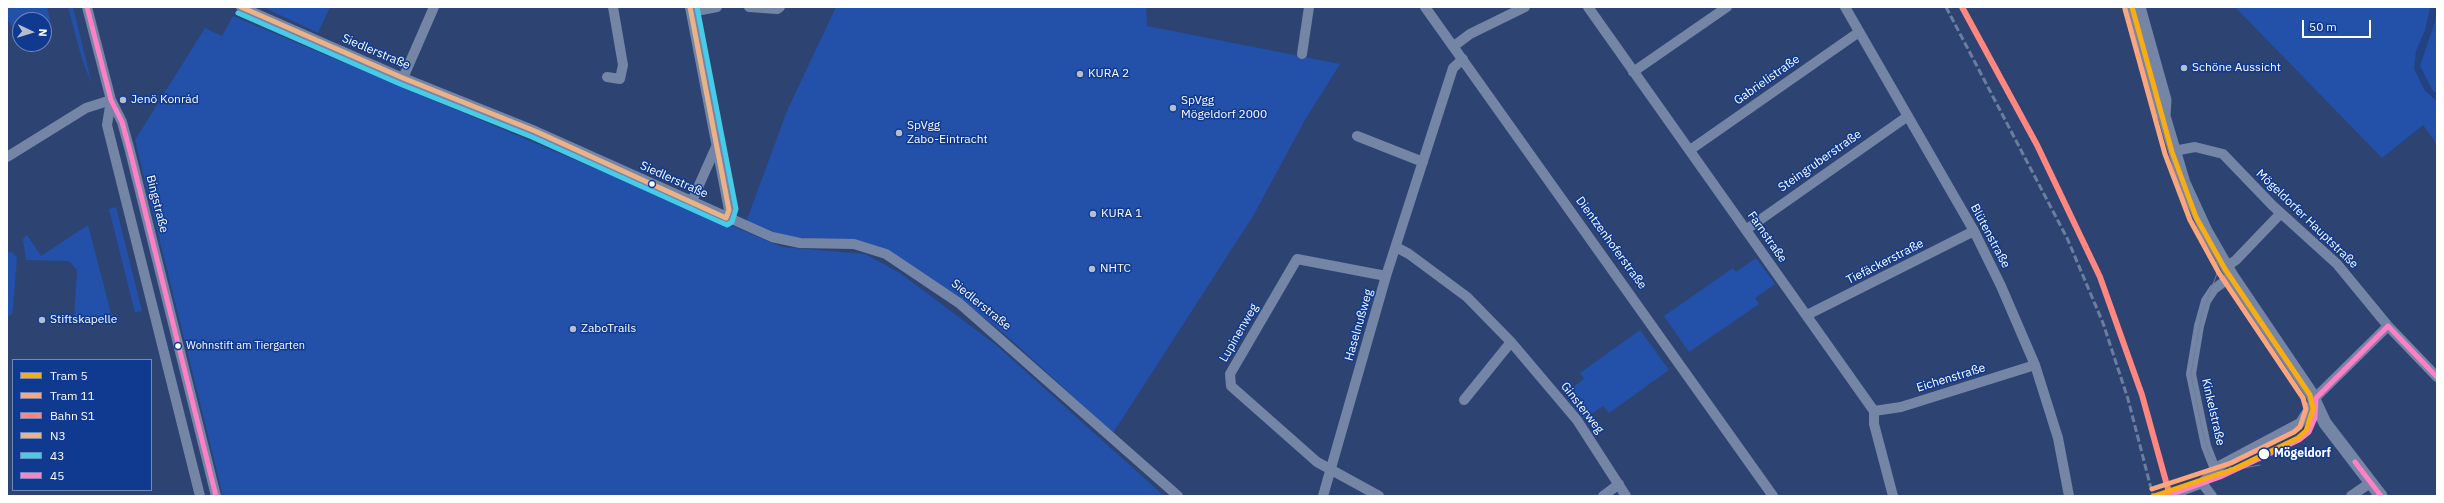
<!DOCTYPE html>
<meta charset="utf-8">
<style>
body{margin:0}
#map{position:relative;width:2444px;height:503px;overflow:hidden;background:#2d4473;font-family:"IBM Plex Sans",sans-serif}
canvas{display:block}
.frame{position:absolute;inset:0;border:8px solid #fff;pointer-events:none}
.legend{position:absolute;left:12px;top:359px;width:140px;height:132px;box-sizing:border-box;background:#103a90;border:1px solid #7089bc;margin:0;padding:5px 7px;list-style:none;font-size:12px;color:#fff}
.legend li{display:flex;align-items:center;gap:8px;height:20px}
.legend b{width:20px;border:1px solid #7089bc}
.north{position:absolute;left:12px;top:12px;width:40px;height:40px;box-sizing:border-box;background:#103a90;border:1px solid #7089bc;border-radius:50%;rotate:94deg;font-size:11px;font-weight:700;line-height:16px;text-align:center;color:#fff}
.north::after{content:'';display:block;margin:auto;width:14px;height:18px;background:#b6bece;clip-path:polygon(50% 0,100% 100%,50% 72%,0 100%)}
.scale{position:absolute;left:2302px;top:20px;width:69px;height:18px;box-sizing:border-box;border:2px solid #fff;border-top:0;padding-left:5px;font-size:12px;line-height:14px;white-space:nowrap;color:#fff;-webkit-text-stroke:3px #103a90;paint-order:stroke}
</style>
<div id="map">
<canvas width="2444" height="503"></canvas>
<div class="frame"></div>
<ul class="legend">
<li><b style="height:5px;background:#f8ad13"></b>Tram 5</li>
<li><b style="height:5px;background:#fea67b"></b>Tram 11</li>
<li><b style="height:5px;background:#ff8780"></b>Bahn S1</li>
<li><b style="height:5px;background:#ebb288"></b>N3</li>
<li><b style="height:5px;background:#46cce9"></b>43</li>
<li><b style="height:5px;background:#ff80c5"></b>45</li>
</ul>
<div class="north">N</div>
<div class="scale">50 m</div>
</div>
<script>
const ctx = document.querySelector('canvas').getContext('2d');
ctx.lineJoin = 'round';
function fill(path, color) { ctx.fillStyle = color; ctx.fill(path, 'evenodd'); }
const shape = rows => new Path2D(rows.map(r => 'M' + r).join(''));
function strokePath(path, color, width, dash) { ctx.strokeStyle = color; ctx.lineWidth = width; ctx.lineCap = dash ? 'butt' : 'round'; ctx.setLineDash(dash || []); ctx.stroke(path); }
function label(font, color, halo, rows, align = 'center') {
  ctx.font = font + ' "IBM Plex Sans",sans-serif'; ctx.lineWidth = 3; ctx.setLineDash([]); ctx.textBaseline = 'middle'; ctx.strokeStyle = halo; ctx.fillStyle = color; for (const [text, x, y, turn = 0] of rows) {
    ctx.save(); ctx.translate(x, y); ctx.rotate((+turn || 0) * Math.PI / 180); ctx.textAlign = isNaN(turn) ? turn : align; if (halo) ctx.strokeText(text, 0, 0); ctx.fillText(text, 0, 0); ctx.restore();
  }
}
fill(shape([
 [7,7,47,7,51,24,44,26,44,20,20,20,20,32,16,33,7,18],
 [68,7,73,7,92,85,82,59],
 [263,7,330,7,318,33],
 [836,7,1146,7,1147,26,1340,64,1306,118,1253,216,1113,433,1008,337,961,299,888,250,861,242,781,236,746,222,787,111],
 [2235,7,2437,7,2437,144,2423,125,2382,158],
 [233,16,782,247,865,254,900,273,996,345,1164,496,223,496,135,140,205,28,222,36],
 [116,207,142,311,135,313,109,209],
 [88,225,112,317,77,324,74,320,77,270,69,261,26,260,23,239,27,235,41,256],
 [12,252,17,257,13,308,12,314,7,317,7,253],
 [1756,258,1775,284,1755,298,1759,304,1689,352,1664,316,1733,268,1736,272],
 [1640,330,1669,370,1609,413,1603,406,1584,419,1565,393,1584,379,1580,373]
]), '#2350a8');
fill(shape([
 [2427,7,2437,7,2436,19,2420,66,2433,91,2437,93,2437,101,2425,91,2414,69,2416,51,2425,30,2430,9]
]), '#234282');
strokePath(shape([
 [2167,496,2176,493]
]), '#4c6088', 10, [10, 5]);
strokePath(shape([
 [87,7,111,100,122,122,130,151,216,496],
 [241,7,403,78,535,131,772,237,800,243,854,244,886,254,959,303,1178,496],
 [690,7,729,210,726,218],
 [749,7,777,9,780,7],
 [1425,7,1773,496],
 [1588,7,1874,411,1874,424,1893,496],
 [1845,7,1974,231,2001,286,2035,365,2058,438,2069,496],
 [691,12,717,7],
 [1454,46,1470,34,1525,7],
 [1302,54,1309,7],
 [1633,72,1727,7],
 [607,77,620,79,623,65,613,7],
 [403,78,434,7],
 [111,100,107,125,200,496],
 [1357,136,1423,162],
 [1690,150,1859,32],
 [2174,151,2195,147,2223,154,2272,205,2337,264,2388,326,2437,377],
 [7,157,86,108,111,100],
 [691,203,716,147],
 [1747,229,1908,116],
 [1396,247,1409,254,1467,297,1511,342,1577,420,1626,496],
 [2226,267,2236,260,2281,213],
 [1807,315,1974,231],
 [1464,400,1511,342],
 [1874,411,1901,407,2035,365],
 [2215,469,2206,446,2191,374,2199,326,2206,301,2214,289,2232,276],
 [2202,483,2212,496],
 [2176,493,2202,483,2221,465,2300,423,2318,395,2388,326],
 [1323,496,1386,276,1453,68,1463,59],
 [1379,496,1317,462,1231,386,1230,374,1297,259,1386,276],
 [1603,496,1619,484],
 [2351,496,2370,483]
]), '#7585a6', 10);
strokePath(shape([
 [2129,7,2157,102,2164,116,2184,183,2206,231,2232,276,2311,393,2325,423,2381,496],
 [2139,7,2165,100,2164,116]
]), '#7485a5', 13);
strokePath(shape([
 [2206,236,2216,259,2218,271,2202,313,2191,374,2203,433,2209,454,2221,465,2238,469,2260,465]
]), '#6d7d9e', 1);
strokePath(shape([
 [1946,7,2067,238,2103,323,2128,399,2153,496]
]), '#6d7d9e', 3, [7, 3]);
strokePath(shape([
 [241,7,403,78,535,131,726,218,729,210,690,7]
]), '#ebb288', 5);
strokePath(shape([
 [238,13,400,84,532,137,727,225,732,222,736,209,697,7]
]), '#46cce9', 5);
strokePath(shape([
 [87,7,111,100,122,122,130,151,216,496],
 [2355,462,2381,496],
 [2167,496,2220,477,2299,440,2309,432,2315,418,2316,398,2388,326,2437,377]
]), '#ff80c5', 5);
strokePath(shape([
 [1962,7,2037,145,2100,277,2142,395,2170,496]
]), '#ff8780', 6);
strokePath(shape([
 [2132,7,2172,152,2196,217,2225,269,2310,395,2313,409,2306,431,2298,438,2234,469,2154,496]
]), '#f8ad13', 5);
strokePath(shape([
 [2125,9,2165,154,2190,220,2219,273,2303,398,2306,409,2300,427,2294,432,2231,463,2152,489]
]), '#fea67b', 5);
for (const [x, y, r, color] of [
 [2184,68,4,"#b6bece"],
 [1080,74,4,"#b6bece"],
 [123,100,4,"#b6bece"],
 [1173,108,4,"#b6bece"],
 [899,133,4,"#b6bece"],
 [652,184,3.5,"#fff"],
 [1093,214,4,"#b6bece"],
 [1092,269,4,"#b6bece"],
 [42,320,4,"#b6bece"],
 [573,329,4,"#b6bece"],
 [178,346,3.5,"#fff"],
 [2264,454,6,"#fff"]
]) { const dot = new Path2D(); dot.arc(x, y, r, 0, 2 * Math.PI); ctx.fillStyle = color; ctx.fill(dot); strokePath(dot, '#103a90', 1.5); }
label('11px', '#fff', '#103a90', [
 ["Wohnstift am Tiergarten",186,346]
], 'left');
label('12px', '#fff', '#103a90', [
 ["Siedlerstraße",376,52,23],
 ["Gabrielistraße",1767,80,-35],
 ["Steingruberstraße",1820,161,-35],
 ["Siedlerstraße",674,180,24],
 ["Bingstraße",157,204,76],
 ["Mögeldorfer Hauptstraße",2307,219,44],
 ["Blütenstraße",1990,236,62],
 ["Farnstraße",1767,237,55],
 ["Dientzenhoferstraße",1611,243,54],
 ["Tiefäckerstraße",1885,262,-27],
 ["Siedlerstraße",981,305,39],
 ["Haselnußweg",1359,325,-74],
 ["Lupinenweg",1239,333,-60],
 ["Eichenstraße",1951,378,-17],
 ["Ginsterweg",1582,408,52],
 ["Kinkelstraße",2213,412,77]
]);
label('12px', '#fff', '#103a90', [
 ["Schöne Aussicht",2192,68],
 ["KURA 2",1088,74],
 ["Jenö Konrád",131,100],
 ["SpVgg",1181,101],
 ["Mögeldorf 2000",1181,115],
 ["SpVgg",907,126],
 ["Zabo-Eintracht",907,140],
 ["KURA 1",1101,214],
 ["NHTC",1100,269],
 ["Stiftskapelle",50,320],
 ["ZaboTrails",581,329]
], 'left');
label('bold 12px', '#fff', '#103a90', [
 ["Mögeldorf",2274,454]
], 'left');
</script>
